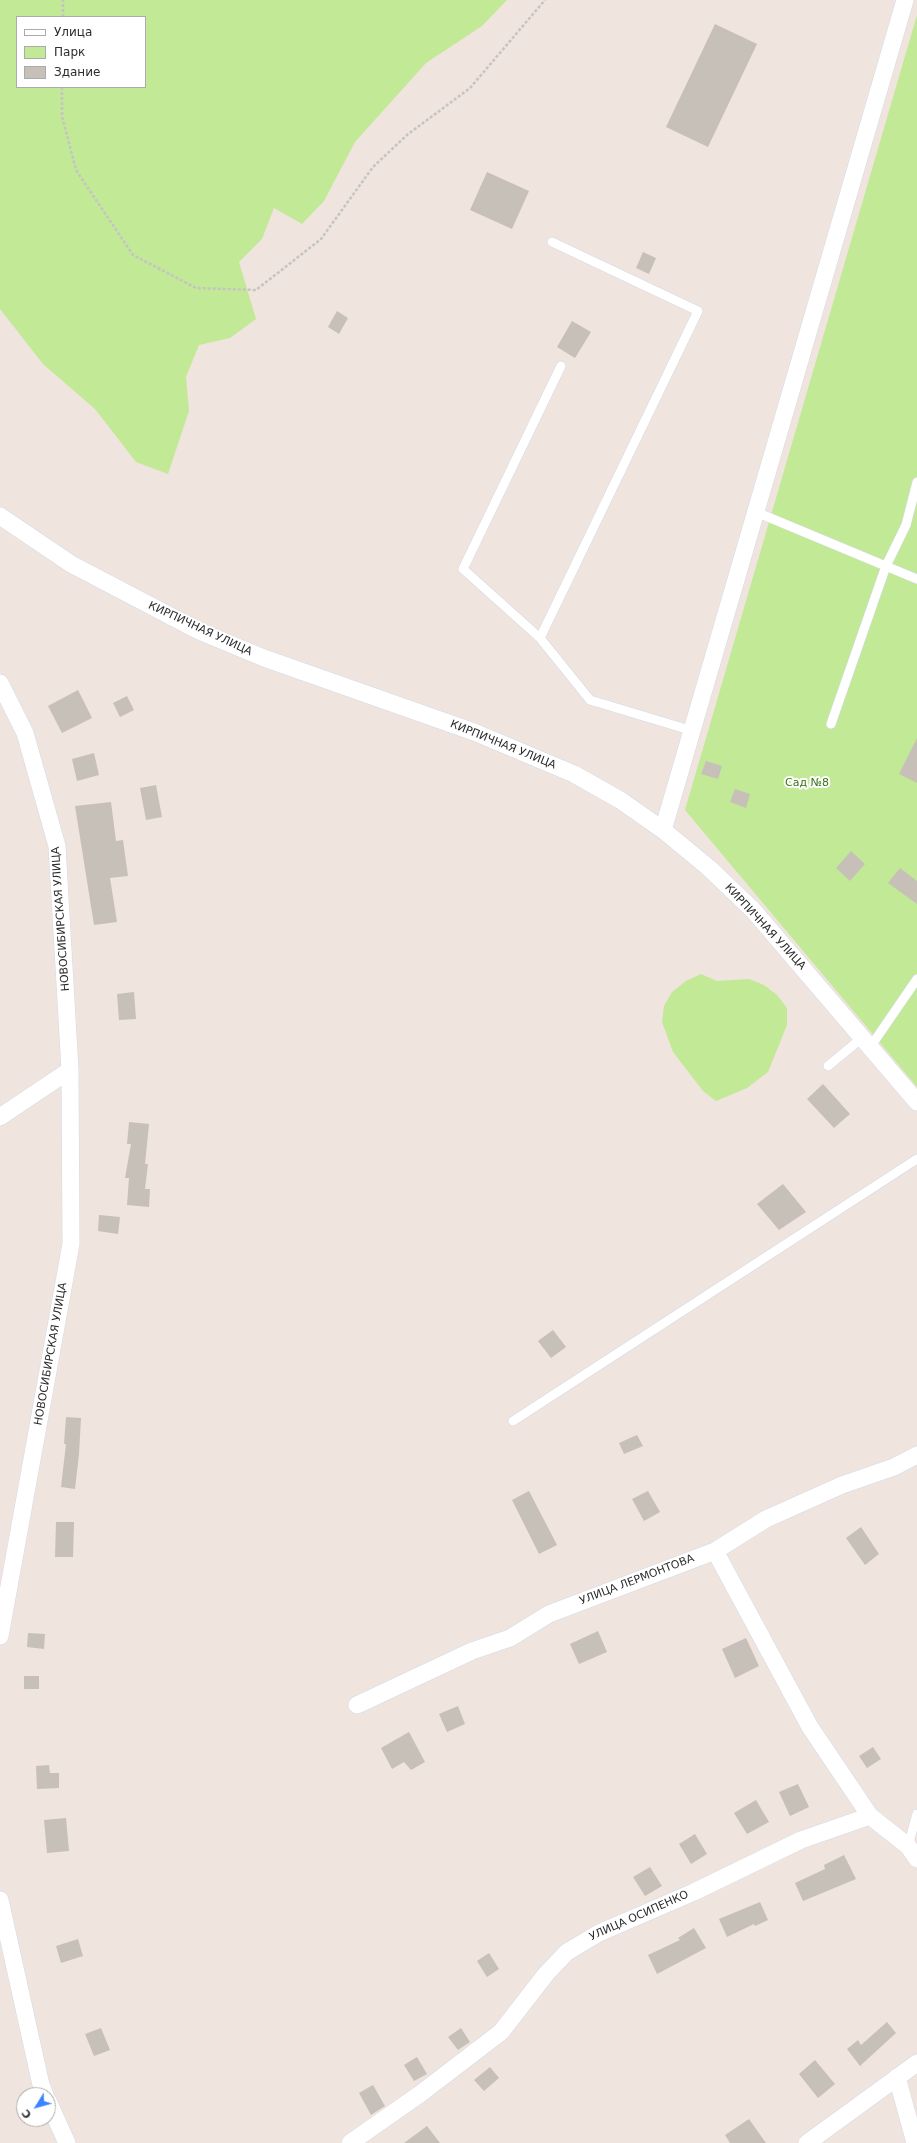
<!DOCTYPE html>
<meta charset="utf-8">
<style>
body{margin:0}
#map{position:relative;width:917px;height:2143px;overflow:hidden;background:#efe4de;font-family:"DejaVu Sans",sans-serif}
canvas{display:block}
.legend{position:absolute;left:16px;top:16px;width:130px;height:72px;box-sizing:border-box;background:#fff;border:1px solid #ababab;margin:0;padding:5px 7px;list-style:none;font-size:12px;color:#2c2c2c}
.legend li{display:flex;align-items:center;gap:8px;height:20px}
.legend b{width:20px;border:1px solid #ababab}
.north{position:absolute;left:16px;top:2087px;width:40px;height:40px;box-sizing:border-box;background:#fff;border:1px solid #ababab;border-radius:50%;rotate:233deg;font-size:11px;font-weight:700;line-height:16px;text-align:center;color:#2c2c2c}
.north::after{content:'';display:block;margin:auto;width:14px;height:18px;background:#3b84ff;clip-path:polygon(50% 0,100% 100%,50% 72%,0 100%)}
</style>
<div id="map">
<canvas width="917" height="2143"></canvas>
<ul class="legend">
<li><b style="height:5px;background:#fff"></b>Улица</li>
<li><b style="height:11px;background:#c2e996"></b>Парк</li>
<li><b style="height:11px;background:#c6c0b9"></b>Здание</li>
</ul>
<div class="north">С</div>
</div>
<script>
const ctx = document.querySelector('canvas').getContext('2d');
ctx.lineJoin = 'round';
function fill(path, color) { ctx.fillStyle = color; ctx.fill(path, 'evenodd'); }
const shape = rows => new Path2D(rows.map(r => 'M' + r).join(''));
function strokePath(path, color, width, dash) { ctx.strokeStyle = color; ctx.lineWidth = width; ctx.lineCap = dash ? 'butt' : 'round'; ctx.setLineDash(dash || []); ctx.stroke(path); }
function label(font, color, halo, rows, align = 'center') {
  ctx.font = font + ' "DejaVu Sans",sans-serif'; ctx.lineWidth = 4; ctx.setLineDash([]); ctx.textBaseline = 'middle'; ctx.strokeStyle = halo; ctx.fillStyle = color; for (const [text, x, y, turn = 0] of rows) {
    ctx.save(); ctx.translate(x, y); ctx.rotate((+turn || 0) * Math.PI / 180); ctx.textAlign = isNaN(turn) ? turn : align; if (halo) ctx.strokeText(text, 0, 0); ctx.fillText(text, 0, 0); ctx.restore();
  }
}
fill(shape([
 [0,0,507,0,482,26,426,63,355,142,324,201,302,224,274,208,262,239,239,262,256,319,230,338,199,345,186,377,189,411,168,474,136,462,95,409,43,364,0,309],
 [17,17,145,17,145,87,17,87],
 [917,15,917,1087,685,810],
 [701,974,717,981,749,979,764,985,777,995,787,1008,787,1025,768,1072,747,1088,716,1101,703,1091,673,1052,662,1022,664,1006,672,992,686,981]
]), '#c2e996');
fill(shape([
 [715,24,757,44,708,147,666,127],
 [487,172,529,191,512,229,470,210],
 [643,252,656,258,649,274,636,268],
 [337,311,348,318,339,334,328,327],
 [572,321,591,332,575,358,557,347],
 [78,690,92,718,62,733,48,706],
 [127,696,134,710,120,717,113,703],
 [917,738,917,783,899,774],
 [94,753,99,775,77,781,72,759],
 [706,761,722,766,718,779,701,774],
 [156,785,162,817,146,820,140,788],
 [735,789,750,794,746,808,730,802],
 [111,802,116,841,123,840,128,876,110,878,117,922,94,925,75,806],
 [851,851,865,864,850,881,836,868],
 [900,868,917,881,917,904,888,883],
 [134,992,136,1019,119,1020,117,994],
 [823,1084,850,1114,834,1128,807,1099],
 [129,1122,149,1124,145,1164,148,1164,145,1189,150,1189,149,1207,127,1205,129,1178,125,1178,131,1144,127,1144],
 [783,1184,806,1212,779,1230,757,1204],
 [99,1215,120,1217,118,1234,98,1231],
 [553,1330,566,1347,551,1358,538,1341],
 [66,1417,81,1418,79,1454,75,1489,61,1487,66,1444,64,1444],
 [637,1435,643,1446,624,1454,619,1443],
 [529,1491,557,1545,539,1554,512,1500],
 [648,1491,660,1512,644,1521,632,1499],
 [56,1522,74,1522,73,1557,55,1557],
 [861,1527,879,1554,865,1565,846,1538],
 [598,1631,607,1652,579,1664,570,1644],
 [28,1633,45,1634,44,1649,27,1647],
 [746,1638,759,1666,735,1678,722,1649],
 [24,1676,39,1676,39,1689,24,1689],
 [458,1706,465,1724,447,1732,439,1714],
 [409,1732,425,1762,411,1770,404,1762,392,1769,381,1748],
 [873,1747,881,1759,867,1768,859,1756],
 [49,1765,50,1773,59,1773,59,1788,37,1789,36,1766],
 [798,1784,809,1807,790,1816,779,1792],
 [756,1800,769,1822,747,1834,734,1813],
 [66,1818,69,1851,47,1853,44,1820],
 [695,1834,707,1854,691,1864,679,1844],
 [844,1855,856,1879,803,1901,795,1883,825,1869,824,1865],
 [650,1867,662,1886,645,1896,633,1877],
 [760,1902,768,1920,755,1926,754,1924,727,1937,719,1919],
 [694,1928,706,1948,657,1974,648,1955,680,1940,678,1938],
 [78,1939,83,1956,61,1963,56,1946],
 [489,1953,499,1969,487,1977,477,1961],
 [887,2022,896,2033,860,2066,847,2049,858,2040,861,2045],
 [101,2028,110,2050,94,2056,85,2034],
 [461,2028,470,2042,458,2050,448,2037],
 [417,2057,427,2074,414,2081,404,2065],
 [815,2060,835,2084,818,2098,799,2074],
 [490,2067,499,2078,484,2091,474,2080],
 [373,2085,385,2106,371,2115,359,2093],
 [749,2119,766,2143,730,2143,725,2135],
 [427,2126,440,2143,404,2143]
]), '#c6c0b9');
const lane = shape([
 [552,242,698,311,540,638,590,700,693,731],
 [756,512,917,579],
 [540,638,463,569,561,366],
 [831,724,886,566,906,525,917,482],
 [871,1046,917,979],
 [828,1066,863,1037],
 [513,1421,917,1159],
 [908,1846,917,1814]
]);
const street = shape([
 [0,516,71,564,199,631,264,658,474,732,574,774,620,800,663,830,709,868,753,910,917,1102],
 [0,683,25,733,57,846,70,1070,71,1244,0,1636],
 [663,830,905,0],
 [0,1117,70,1070],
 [715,1551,810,1727,870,1816,908,1846,917,1859],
 [357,1705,472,1651,510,1638,549,1614,715,1551,766,1519,842,1485,894,1467,917,1455],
 [0,1900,41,2085,45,2095],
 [897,2077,915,2143],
 [48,2101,67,2143],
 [350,2143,420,2094,501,2032,546,1974,567,1952,599,1933,694,1892,801,1840,870,1816],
 [807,2143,917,2063]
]);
strokePath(lane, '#d3dae6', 10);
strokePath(street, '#d3dae6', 18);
strokePath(shape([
 [63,17,63,0],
 [62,87,62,116,76,170,133,255,196,288,256,290,321,239,373,167,407,135,470,88,545,0]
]), '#c4c4c4', 2.5, [3, 2]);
strokePath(lane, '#fff', 9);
strokePath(street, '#fff', 17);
label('11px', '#2c2c2c', '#fff', [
 ["КИРПИЧНАЯ УЛИЦА",200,629,25],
 ["КИРПИЧНАЯ УЛИЦА",503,745,22],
 ["НОВОСИБИРСКАЯ УЛИЦА",61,919,-94],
 ["КИРПИЧНАЯ УЛИЦА",765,927,47],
 ["НОВОСИБИРСКАЯ УЛИЦА",51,1354,-80],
 ["УЛИЦА ЛЕРМОНТОВА",637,1580,-21],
 ["УЛИЦА ОСИПЕНКО",639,1916,-24]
]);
label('11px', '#397115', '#fff', [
 ["Сад №8",807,783]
]);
</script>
